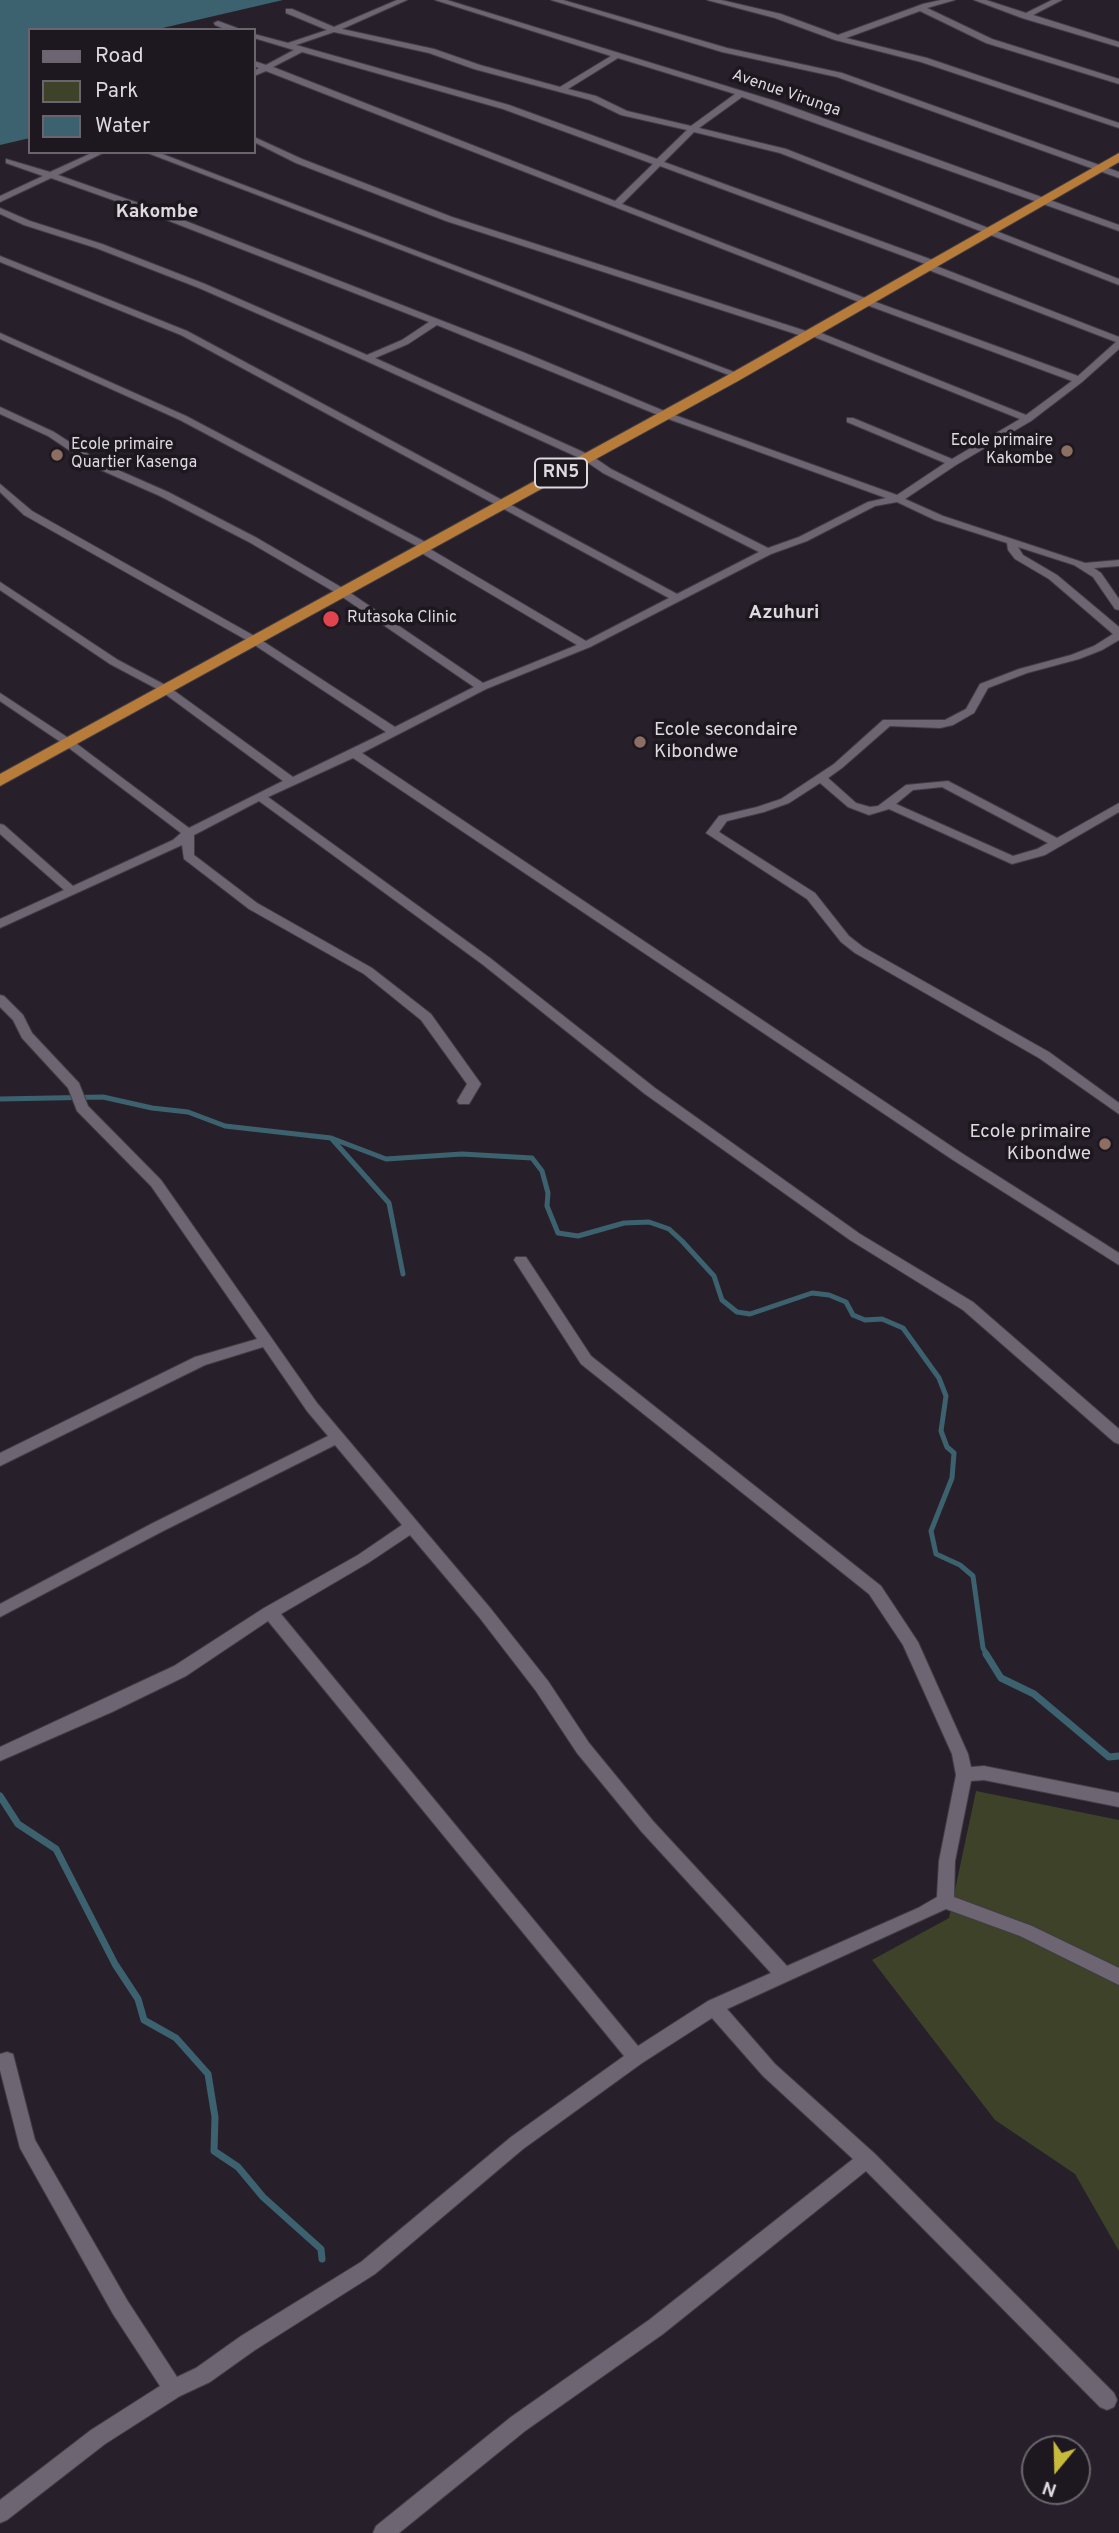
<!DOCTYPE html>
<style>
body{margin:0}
#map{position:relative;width:1119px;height:2533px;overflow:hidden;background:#27202a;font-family:Overpass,sans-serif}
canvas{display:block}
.legend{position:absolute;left:28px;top:28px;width:228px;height:126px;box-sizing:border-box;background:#1d1720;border:2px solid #6a656c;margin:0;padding:9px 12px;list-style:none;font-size:21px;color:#ddd9df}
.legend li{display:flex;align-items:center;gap:14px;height:35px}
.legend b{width:35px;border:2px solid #6a656c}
.north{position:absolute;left:1021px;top:2435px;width:70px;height:70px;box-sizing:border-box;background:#1d1720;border:2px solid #6a656c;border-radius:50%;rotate:199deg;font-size:19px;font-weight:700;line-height:28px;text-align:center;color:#ddd9df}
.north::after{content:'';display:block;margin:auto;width:24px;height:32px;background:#c8bb3b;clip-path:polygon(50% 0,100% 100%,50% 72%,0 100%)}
</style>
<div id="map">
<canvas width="1119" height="2533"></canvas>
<ul class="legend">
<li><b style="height:9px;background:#6d6672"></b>Road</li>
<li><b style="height:19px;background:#3d4229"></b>Park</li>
<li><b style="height:19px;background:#3d626f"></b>Water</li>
</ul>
<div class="north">N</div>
</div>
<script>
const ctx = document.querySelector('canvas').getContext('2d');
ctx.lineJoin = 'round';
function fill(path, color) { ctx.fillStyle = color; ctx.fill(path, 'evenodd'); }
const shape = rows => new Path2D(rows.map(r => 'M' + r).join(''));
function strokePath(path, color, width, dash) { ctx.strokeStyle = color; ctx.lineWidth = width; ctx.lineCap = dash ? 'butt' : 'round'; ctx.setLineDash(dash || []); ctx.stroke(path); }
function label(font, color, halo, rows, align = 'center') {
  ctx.font = font + ' Overpass,sans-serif'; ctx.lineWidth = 7; ctx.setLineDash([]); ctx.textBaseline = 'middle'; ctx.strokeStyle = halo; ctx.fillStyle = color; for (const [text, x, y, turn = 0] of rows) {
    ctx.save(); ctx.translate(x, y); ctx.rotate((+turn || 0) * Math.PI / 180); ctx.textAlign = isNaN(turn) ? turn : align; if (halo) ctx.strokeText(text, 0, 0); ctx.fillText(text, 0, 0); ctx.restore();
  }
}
fill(shape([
 [976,1791,1119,1820,1119,2251,1075,2174,995,2120,872,1960,949,1918]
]), '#3d4229');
fill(shape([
 [0,0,283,0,154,30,30,30,30,138,0,145]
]), '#3d626f');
strokePath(shape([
 [0,1099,103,1097,152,1108,188,1112,225,1126,331,1138,386,1159,462,1154,532,1158,542,1171,548,1193,547,1206,558,1233,578,1236,624,1223,649,1222,669,1229,682,1241,714,1276,722,1300,737,1312,750,1314,812,1293,829,1295,846,1302,853,1315,865,1320,882,1319,903,1328,939,1378,946,1396,941,1431,947,1447,954,1453,952,1478,931,1531,936,1554,960,1565,973,1576,983,1648,987,1655],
 [332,1139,389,1203,403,1274]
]), '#3d626f', 5);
strokePath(shape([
 [986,1654,1001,1678,1034,1694,1109,1757,1119,1756],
 [0,1796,18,1824,56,1849,115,1964,138,1999,144,2020,176,2038,208,2074,215,2117,214,2151,238,2167,263,2197,321,2249,322,2259]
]), '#3d626f', 7);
const minor = shape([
 [397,0,407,0,342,29,434,49,480,65,560,87,611,56,435,0,447,0,778,102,1119,225,1119,231,742,97,699,128,786,149,1119,279,1119,285,780,153,694,132,664,162,938,262,940,264,936,266,1119,337,1119,349,1082,382,1031,421,956,465,905,499,943,516,1085,563,1119,560,1119,566,1094,568,1101,573,1119,599,1119,610,1115,609,1093,577,1074,565,1018,547,1023,555,1057,575,1119,627,1119,640,1102,650,1079,659,1027,673,988,688,974,713,953,725,940,728,890,726,842,768,828,778,856,803,870,807,878,806,906,785,948,781,1057,838,1119,803,1119,812,1045,855,1012,864,889,809,869,815,848,807,820,783,789,803,764,812,727,821,719,832,815,893,849,936,863,947,1049,1052,1119,1103,1119,1114,1039,1058,855,953,841,942,807,899,706,833,719,816,757,807,781,799,834,764,883,720,945,720,966,709,980,684,1019,669,1071,655,1094,646,1113,634,1049,579,1015,559,1008,550,1007,543,935,520,897,502,875,506,807,541,771,554,590,647,486,689,362,753,963,1154,1119,1253,1119,1265,953,1160,353,758,268,797,490,958,655,1088,860,1234,973,1302,1119,1429,1119,1444,1114,1442,963,1310,850,1240,645,1094,482,964,259,801,194,835,194,855,257,903,372,968,431,1014,481,1084,469,1104,459,1104,457,1101,467,1084,421,1020,364,974,249,909,184,859,182,845,0,928,0,919,64,890,0,834,0,824,4,825,73,886,173,840,181,833,65,745,0,701,0,693,73,741,189,828,283,781,161,691,110,664,0,590,0,582,118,660,169,687,293,777,386,732,250,642,24,515,0,492,0,484,32,511,258,638,395,727,474,687,338,594,249,542,160,496,94,467,48,436,0,414,0,407,54,432,102,463,168,492,257,538,346,590,483,683,577,645,418,551,419,547,180,420,0,339,0,333,186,416,431,545,432,547,430,549,586,641,669,598,181,335,0,262,0,256,187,331,677,594,759,552,603,473,584,460,364,360,199,288,96,248,24,225,0,214,0,208,30,221,102,244,205,284,367,355,402,340,429,322,141,210,51,178,0,202,0,196,43,176,6,163,6,159,50,172,94,152,105,152,58,175,147,206,525,353,669,413,897,495,945,463,847,422,847,418,853,418,952,459,1020,419,812,336,805,337,446,221,296,163,254,142,254,137,302,159,452,217,809,332,816,331,1026,415,1072,381,864,304,266,71,254,76,254,71,259,68,254,66,254,61,266,65,294,50,254,38,254,34,288,43,327,30,286,13,286,9,292,9,334,27,397,0],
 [334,32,429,53,474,69,590,100,621,115,687,130,657,159,509,105,296,45,334,32],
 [302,52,503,109,653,164,615,201,273,67,302,52],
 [618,58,735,94,691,126,627,111,596,96,568,89,618,58],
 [660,166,928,265,924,267,926,269,1116,342,1078,376,870,300,622,204,660,166],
 [437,325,663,417,886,498,868,502,799,537,768,548,611,469,592,456,375,358,408,344,437,325],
 [942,787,1048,843,1037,849,1013,856,896,804,913,790,942,787],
 [551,0,563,0,727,48,842,73,1119,172,1119,178,837,77,722,52,551,0],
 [707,0,721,0,781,14,838,35,923,4,941,0,955,0,927,8,992,39,1119,79,1119,84,986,43,920,11,846,38,927,58,1119,123,1119,128,921,62,835,40,775,18,707,0],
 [974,0,986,0,1026,13,1052,0,1062,0,1033,15,1119,42,1119,47,1022,18,974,0],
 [218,21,237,28,238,30,227,30,215,25,214,23,218,21],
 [145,152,157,152,742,375,734,377,145,152],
 [0,995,4,996,23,1015,32,1033,79,1083,88,1106,161,1180,317,1403,491,1609,548,1681,589,1743,653,1821,787,1966,918,1908,937,1897,939,1861,956,1775,952,1754,903,1645,869,1594,581,1364,516,1263,514,1260,516,1257,526,1257,591,1356,881,1586,918,1642,968,1754,971,1767,984,1766,1119,1793,1119,1807,984,1780,971,1781,955,1861,954,1897,1032,1926,1119,1968,1119,1985,1020,1936,946,1909,727,2009,775,2064,874,2153,1114,2393,1117,2400,1114,2407,1107,2410,1100,2407,866,2171,663,2334,525,2431,399,2533,373,2533,376,2526,511,2417,649,2320,853,2159,763,2076,712,2018,642,2063,523,2149,375,2274,255,2350,210,2382,180,2396,105,2444,7,2520,0,2523,0,2500,91,2430,160,2386,113,2314,20,2148,0,2070,0,2054,7,2052,13,2054,35,2140,127,2300,177,2377,196,2368,241,2336,361,2262,511,2137,624,2056,268,1621,186,1676,112,1712,0,1761,0,1747,174,1666,264,1608,358,1555,402,1525,335,1445,163,1531,0,1617,0,1604,153,1523,328,1436,307,1411,263,1347,205,1365,0,1466,0,1453,195,1357,257,1339,151,1186,77,1111,68,1088,22,1038,13,1020,0,1007,0,995],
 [410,1535,479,1617,536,1691,577,1753,641,1831,771,1973,708,2001,638,2046,281,1614,368,1563,410,1535]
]);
const trunk = shape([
 [1119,153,1119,162,738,381,0,786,0,774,728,375,1119,153]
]);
strokePath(minor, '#413c44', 2);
strokePath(trunk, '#413c44', 2);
fill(minor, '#6d6672');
fill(trunk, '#b87c3a');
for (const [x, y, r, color] of [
 [1067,451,7,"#8d6e63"],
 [57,455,7,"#8d6e63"],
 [331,619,9,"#e0444e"],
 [640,742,7,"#8d6e63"],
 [1105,1144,7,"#8d6e63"]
]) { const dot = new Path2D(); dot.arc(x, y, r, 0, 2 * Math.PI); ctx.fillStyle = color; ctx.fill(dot); strokePath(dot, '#1d1720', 2.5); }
label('16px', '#ddd9df', '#1d1720', [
 ["Avenue Virunga",786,94,19]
]);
label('16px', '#ddd9df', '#1d1720', [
 ["Ecole primaire",1053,442,"right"],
 ["Kakombe",1053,460,"right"],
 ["Ecole primaire",71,446],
 ["Quartier Kasenga",71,464],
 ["Rutasoka Clinic",347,619]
], 'left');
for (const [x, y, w] of [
 [561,473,52]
]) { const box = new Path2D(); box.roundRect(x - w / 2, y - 14.5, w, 29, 5); ctx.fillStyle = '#1d1720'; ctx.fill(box); strokePath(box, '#ddd9df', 2); }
label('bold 18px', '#ddd9df', null, [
 ["RN5",561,473]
]);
label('bold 19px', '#ddd9df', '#1d1720', [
 ["Kakombe",157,213],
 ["Azuhuri",784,614]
]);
label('19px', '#ddd9df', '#1d1720', [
 ["Ecole secondaire",654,731],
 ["Kibondwe",654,753],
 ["Ecole primaire",1091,1133,"right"],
 ["Kibondwe",1091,1155,"right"]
], 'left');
</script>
